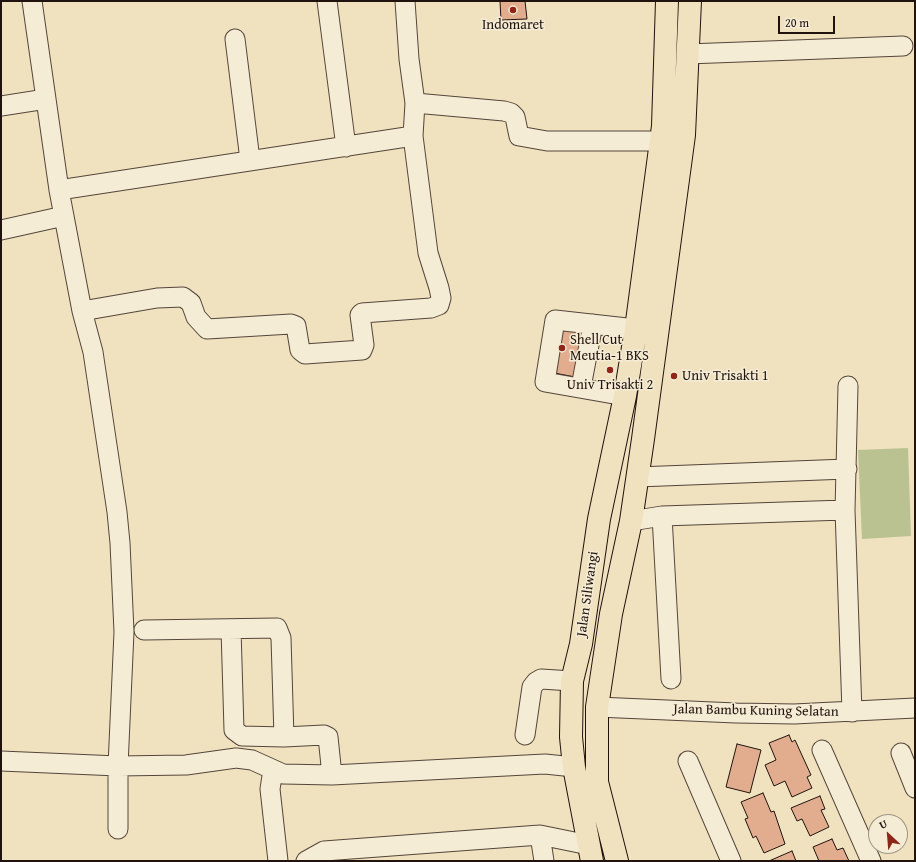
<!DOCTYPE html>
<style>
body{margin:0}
#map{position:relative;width:916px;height:862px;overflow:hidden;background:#f0e1bf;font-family:"Gentium Book Plus",serif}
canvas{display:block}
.frame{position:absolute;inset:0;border:2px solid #20130d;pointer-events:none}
.north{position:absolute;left:868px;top:814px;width:40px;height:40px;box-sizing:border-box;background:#f5ecd5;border:1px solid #a09585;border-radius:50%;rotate:334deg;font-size:11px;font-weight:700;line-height:16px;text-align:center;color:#20130d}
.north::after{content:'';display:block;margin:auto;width:14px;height:18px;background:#8f2418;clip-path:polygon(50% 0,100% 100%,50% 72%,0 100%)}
.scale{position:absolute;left:778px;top:16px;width:57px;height:18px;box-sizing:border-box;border:2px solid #20130d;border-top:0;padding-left:5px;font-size:12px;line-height:14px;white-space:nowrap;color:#20130d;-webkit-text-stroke:3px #f5ecd5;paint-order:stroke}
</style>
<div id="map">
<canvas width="916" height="862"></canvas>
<div class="frame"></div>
<div class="north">U</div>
<div class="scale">20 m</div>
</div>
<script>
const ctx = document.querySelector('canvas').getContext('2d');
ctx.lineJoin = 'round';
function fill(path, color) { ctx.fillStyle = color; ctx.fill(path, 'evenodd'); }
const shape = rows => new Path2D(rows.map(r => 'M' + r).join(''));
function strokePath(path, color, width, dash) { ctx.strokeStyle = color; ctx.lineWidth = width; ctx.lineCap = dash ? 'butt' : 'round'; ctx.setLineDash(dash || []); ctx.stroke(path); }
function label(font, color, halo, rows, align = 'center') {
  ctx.font = font + ' "Gentium Book Plus",serif'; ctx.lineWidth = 3; ctx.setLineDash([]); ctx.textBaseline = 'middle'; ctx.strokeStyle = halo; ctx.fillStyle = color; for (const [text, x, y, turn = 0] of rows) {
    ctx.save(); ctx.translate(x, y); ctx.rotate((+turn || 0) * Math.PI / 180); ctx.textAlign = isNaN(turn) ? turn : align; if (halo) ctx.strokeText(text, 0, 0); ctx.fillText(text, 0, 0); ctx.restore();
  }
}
fill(shape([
 [908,448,911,536,862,539,858,450]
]), '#bac291');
const building = shape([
 [500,1,525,1,527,19,501,20,500,1],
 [550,318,585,325,575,377,539,370,550,318],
 [789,735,792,742,795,740,811,775,807,777,812,788,792,797,785,781,774,786,765,765,776,760,769,743,789,735],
 [737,744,761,750,750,793,726,787,737,744],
 [763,793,771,812,774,811,785,844,764,853,756,836,753,838,745,819,748,818,741,802,763,793],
 [820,796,825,809,821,810,829,827,810,836,802,819,797,821,791,808,820,796],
 [832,839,837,850,843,848,849,861,819,861,813,847,832,839],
 [792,851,796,861,769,861,792,851]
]);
fill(building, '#e2ad8e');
strokePath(building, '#20130d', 1);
const minor = shape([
 [327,1,346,147],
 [235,39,250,160],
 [687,54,903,46],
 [415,103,504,111,511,113,515,117,519,136,547,141,661,141],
 [1,106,46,99],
 [59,190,413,136],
 [1,230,64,216],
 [82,311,157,298,183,297,191,303,196,317,207,329,291,324,296,326,300,350,305,354,362,350,364,345,360,315,362,313,431,308,439,305,441,298,439,288,428,253,413,136,415,103,409,59,405,1],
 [848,386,845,510,852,712],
 [581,387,593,324],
 [625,396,545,382,555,320,636,329],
 [637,477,847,469],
 [662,516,671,679],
 [631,521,662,516,845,510],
 [231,629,234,730,242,736,284,737],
 [144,630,277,628,281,638,284,737,324,735,328,737,332,775],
 [597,707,736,713,794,714,915,708],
 [525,735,532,687,536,682,541,679,572,681],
 [822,750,871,861],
 [901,753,915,788],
 [1,761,118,766,124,632,120,543,117,512,93,352,82,311,59,190,32,1],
 [688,761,731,861],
 [274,770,272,776,270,789,278,861],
 [118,829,118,766,186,765,236,758,252,760,283,774,332,775,545,764,574,767],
 [540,835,544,861],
 [306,861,324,851,540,835,589,845]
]);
const major = shape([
 [592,861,574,767,571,737,572,681,581,644,599,519,625,396,636,329,663,126,667,1],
 [617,861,597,782,597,707,611,614,631,521,643,439,684,135,690,1]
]);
strokePath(minor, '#54463a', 21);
strokePath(major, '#20130d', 24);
strokePath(minor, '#f5ecd5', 19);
strokePath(major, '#f0e1bf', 22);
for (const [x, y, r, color] of [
 [513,10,4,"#8f2418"],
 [562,348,4,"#8f2418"],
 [610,370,4,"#8f2418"],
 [674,376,4,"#8f2418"]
]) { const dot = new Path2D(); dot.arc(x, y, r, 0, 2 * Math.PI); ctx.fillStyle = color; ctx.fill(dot); strokePath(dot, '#f5ecd5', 1.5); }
label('14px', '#20130d', '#f5ecd5', [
 ["Indomaret",513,25],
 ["Shell Cut",570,340,"left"],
 ["Meutia-1 BKS",570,356,"left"],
 ["Univ Trisakti 1",682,376,"left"],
 ["Univ Trisakti 2",610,385]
]);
label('14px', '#20130d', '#f5ecd5', [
 ["Jalan Siliwangi",588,594,-82],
 ["Jalan Bambu Kuning Selatan",756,711,1]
]);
</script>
